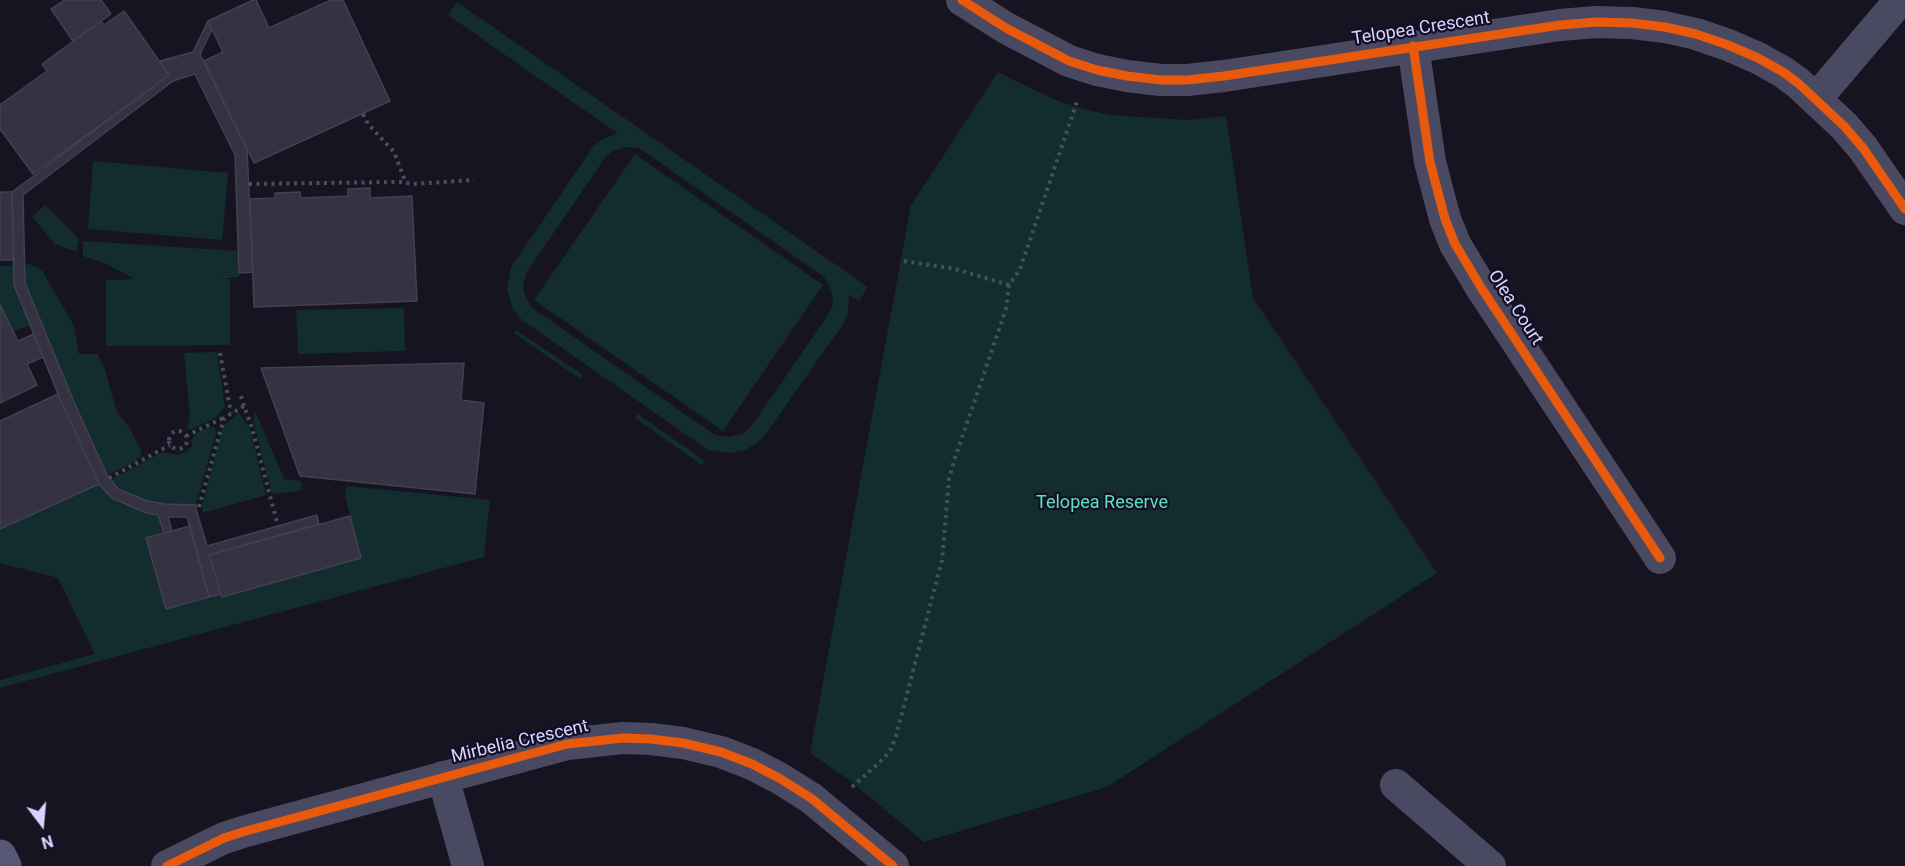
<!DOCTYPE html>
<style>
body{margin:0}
#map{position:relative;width:1905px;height:866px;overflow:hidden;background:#161421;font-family:Roboto,sans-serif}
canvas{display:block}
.north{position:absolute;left:12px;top:794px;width:60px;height:60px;-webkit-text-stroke:4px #130f26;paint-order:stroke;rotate:164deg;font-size:16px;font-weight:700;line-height:24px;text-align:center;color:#d9d4ff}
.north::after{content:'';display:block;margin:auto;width:21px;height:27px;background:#d9d4ff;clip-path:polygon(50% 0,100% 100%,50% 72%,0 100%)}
</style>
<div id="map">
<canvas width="1905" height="866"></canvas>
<div class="north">N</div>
</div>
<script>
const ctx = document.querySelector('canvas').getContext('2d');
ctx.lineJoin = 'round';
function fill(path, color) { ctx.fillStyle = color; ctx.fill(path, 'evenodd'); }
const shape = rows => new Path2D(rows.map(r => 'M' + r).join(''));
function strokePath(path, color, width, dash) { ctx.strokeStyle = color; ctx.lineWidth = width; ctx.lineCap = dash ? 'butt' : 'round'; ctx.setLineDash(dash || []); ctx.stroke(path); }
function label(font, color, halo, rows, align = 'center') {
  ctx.font = font + ' Roboto,sans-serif'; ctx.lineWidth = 4.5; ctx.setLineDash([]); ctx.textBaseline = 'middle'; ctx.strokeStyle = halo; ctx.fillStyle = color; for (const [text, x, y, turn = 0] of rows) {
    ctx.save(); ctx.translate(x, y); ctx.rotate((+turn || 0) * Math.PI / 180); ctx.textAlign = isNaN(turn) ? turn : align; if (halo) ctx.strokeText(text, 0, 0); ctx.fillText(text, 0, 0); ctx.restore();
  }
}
fill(shape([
 [457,2,868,287,859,301,849,295,848,313,844,323,765,435,756,444,745,450,730,453,708,450,522,320,513,309,507,289,511,267,593,147,603,139,617,133,448,15],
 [626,147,639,148,824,277,830,287,833,298,832,307,826,318,752,425,743,434,728,437,715,435,531,307,525,295,523,287,526,273,605,158,613,151],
 [998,72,1053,99,1079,108,1110,115,1188,120,1226,116,1253,298,1437,573,1107,787,924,842,849,780,810,753,911,205],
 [635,154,823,285,723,431,534,300],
 [93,161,228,173,222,240,88,229],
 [45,205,79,239,76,252,55,244,32,217],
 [83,241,238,251,239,277,219,279,230,279,230,345,106,346,106,280,134,279,105,263,83,256],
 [25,263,37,267,43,272,74,326,79,354,98,354,105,370,117,412,129,427,141,450,141,456,134,462,107,475,74,402,25,283],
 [0,266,14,266,31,325,13,332,0,305],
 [404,308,405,351,298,354,296,310],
 [516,330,583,375,580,379,514,333],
 [217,352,225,407,216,417,193,429,187,429,190,415,184,353],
 [255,411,284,479,301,481,301,491,272,494,253,421],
 [239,413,250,429,266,495,203,513,202,506,223,426],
 [638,414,705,461,702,465,635,418],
 [210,427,215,428,216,434,196,505,164,504,147,501,118,489,111,480,162,452,178,455,188,451,192,446,191,440,197,433],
 [99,484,146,513,158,515,164,533,146,539,166,609,221,594,222,597,361,558,345,496,346,486,490,500,484,557,0,688,0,680,95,654,58,578,0,563,0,529]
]), '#132c2d');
const building = shape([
 [65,0,101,0,111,14,73,41,51,9,65,0],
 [253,0,256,0,269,28,331,0,343,0,390,101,254,163,204,61,223,52,208,21,253,0],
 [124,11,169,75,33,174,0,129,0,105,47,71,42,64,101,21,104,25,124,11],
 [208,21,212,30,200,54,247,150,253,272,239,273,235,155,195,74,173,81,23,195,25,283,74,402,107,475,118,489,147,501,164,504,196,505,196,512,197,512,207,546,317,515,319,524,209,555,221,594,209,597,187,517,168,517,172,531,164,533,158,515,146,513,112,498,99,484,58,394,14,285,12,192,169,75,160,61,193,52,208,21],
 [370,188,370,198,412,196,417,301,254,307,250,199,275,198,275,193,300,192,301,198,348,196,348,189,370,188],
 [0,192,12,192,14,260,0,260,0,192],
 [0,305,18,341,34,334,43,357,27,364,37,385,0,403,0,305],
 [464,363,461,400,484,403,475,494,300,476,261,368,464,363],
 [58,394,99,484,0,529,0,421,58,394],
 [350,516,361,558,222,597,209,555,350,516],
 [190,526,209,597,166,609,146,538,190,526]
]);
fill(building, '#343243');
strokePath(building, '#433f54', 1.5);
strokePath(shape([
 [363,114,368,124,394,152,406,183],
 [249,184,400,182,413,184,474,180],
 [904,261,955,269,1009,285],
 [220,353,231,413],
 [241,396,244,406],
 '169 440a9 9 0 1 1 18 0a9 9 0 1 1-18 0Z',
 [186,436,223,418],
 [109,478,170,445],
 [199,507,224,418,244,406,252,428,278,526],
 [852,787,883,759,891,749,896,736,942,560,949,479,954,461,1006,309,1009,285,1020,269,1077,102]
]), '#44505f', 4, [3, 4.5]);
strokePath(shape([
 [962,0,1006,28,1069,61,1097,70,1127,76,1161,80,1187,80,1224,76,1560,25,1597,22,1632,23,1665,27,1696,34,1728,45,1758,58,1783,72,1798,83,1844,126,1863,148,1905,209],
 [1413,46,1430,162,1445,219,1455,244,1482,289,1660,558],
 [1816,99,1900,0],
 [443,777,468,866],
 [1396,785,1490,866],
 [167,866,224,838,246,831,567,744,623,738,651,739,683,743,721,752,752,764,779,778,811,798,893,866]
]), '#4a4962', 32);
strokePath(shape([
 [0,856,5,866]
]), '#575674', 33);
strokePath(shape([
 [962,0,1006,28,1069,61,1097,70,1127,76,1161,80,1187,80,1224,76,1560,25,1597,22,1632,23,1665,27,1696,34,1728,45,1758,58,1783,72,1798,83,1844,126,1863,148,1905,209],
 [1413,46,1430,162,1445,219,1455,244,1482,289,1660,558],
 [167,866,224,838,246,831,567,744,623,738,651,739,683,743,721,752,752,764,779,778,811,798,893,866]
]), '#e8590c', 9);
label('18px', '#d9d4ff', '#130f26', [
 ["Telopea Crescent",1421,29,-9],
 ["Olea Court",1515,308,57],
 ["Mirbelia Crescent",520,742,-13]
]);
label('18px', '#5fe0c0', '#130f26', [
 ["Telopea Reserve",1102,503]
]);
</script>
